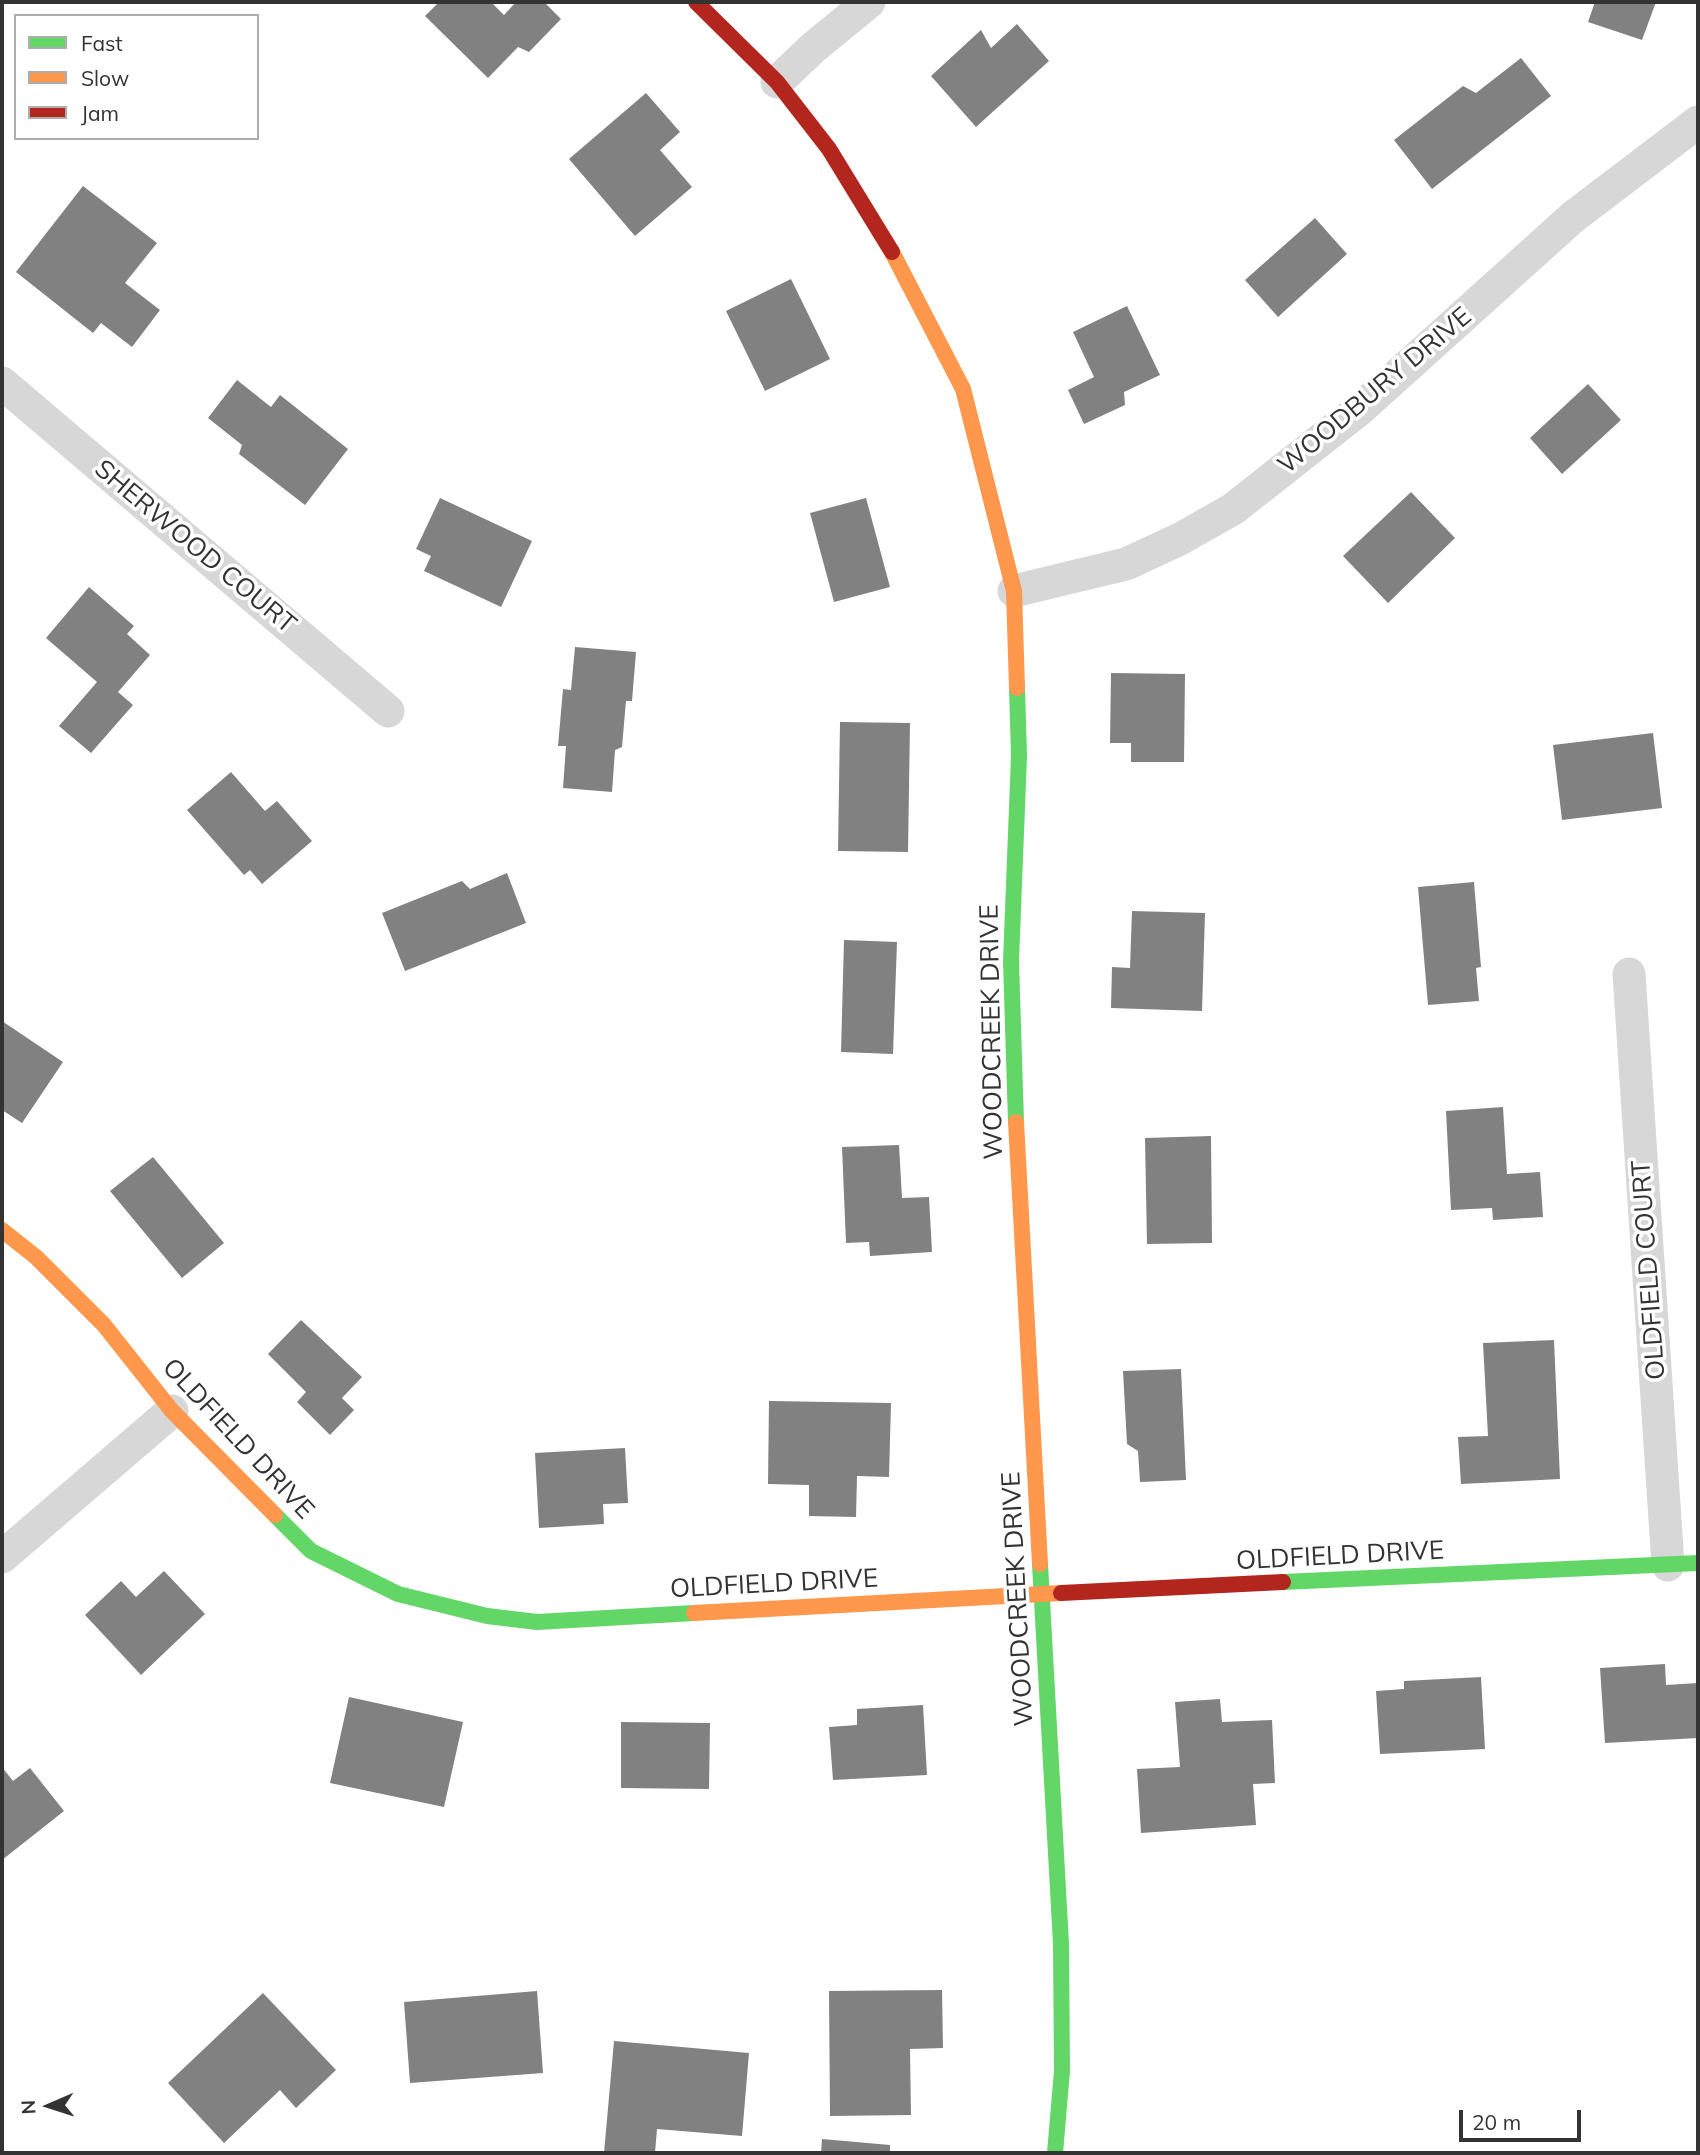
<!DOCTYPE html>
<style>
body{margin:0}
#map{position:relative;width:1700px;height:2155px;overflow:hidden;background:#fff;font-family:Mulish,sans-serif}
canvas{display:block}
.frame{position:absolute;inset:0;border:4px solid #333;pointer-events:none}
.legend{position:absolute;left:14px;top:14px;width:245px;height:126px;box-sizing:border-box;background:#fff;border:2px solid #adadad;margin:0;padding:9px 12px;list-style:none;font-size:21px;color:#333}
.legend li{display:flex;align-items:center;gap:14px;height:35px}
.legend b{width:35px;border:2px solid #adadad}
.north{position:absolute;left:14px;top:2071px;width:70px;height:70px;-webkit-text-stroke:5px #fff;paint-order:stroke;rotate:267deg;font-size:19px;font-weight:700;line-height:28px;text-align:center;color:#333}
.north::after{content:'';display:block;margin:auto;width:24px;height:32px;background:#333;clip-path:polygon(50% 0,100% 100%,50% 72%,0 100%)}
.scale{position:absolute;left:1459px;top:2110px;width:122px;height:32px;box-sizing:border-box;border:4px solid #333;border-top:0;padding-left:9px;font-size:21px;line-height:24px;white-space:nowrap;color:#333;-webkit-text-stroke:5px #fff;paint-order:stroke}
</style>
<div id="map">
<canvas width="1700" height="2155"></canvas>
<div class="frame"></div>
<ul class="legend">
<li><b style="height:9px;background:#63d668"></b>Fast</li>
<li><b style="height:9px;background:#ff974d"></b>Slow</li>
<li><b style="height:9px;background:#b3261e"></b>Jam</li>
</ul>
<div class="north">N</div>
<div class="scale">20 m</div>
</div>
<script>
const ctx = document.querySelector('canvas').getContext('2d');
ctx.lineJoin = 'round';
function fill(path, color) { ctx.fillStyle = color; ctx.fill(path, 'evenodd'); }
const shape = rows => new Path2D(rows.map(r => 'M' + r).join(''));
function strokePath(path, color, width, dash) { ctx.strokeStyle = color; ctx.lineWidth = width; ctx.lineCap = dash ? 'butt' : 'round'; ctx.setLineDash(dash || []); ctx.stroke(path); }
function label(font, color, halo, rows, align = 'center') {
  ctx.font = font + ' Mulish,sans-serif'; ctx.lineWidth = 7; ctx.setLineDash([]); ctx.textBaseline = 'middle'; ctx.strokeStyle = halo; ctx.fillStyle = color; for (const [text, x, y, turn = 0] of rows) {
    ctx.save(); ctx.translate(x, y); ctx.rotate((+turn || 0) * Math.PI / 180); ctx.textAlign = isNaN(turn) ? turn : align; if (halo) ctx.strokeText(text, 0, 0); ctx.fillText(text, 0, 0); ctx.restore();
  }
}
fill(shape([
 [439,2,491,2,504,15,516,2,544,2,561,19,529,52,518,47,488,78,425,16],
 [1595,2,1656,2,1642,40,1588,22],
 [1017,24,1049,61,976,127,931,76,981,30,991,48],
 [1521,58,1551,96,1432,189,1394,140,1463,86,1476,93],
 [646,93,680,132,660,150,692,187,635,236,569,159],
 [83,186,157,243,125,283,160,310,132,347,101,323,93,333,16,272],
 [1315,218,1347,254,1278,317,1245,280],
 [791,279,830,359,765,391,726,311],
 [1127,306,1160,375,1124,392,1125,405,1084,424,1068,390,1094,377,1073,332],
 [237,380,271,407,280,395,348,449,305,505,239,454,242,445,208,418],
 [1588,384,1621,420,1562,474,1530,438],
 [1411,492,1455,538,1388,603,1343,556],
 [440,498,532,541,501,607,424,571,431,556,416,549],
 [866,498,890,587,834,602,810,513],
 [89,587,134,626,127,634,150,655,118,692,133,705,91,753,59,726,97,682,46,638],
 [575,647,636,652,632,701,626,701,622,747,615,750,612,792,563,788,566,746,558,746,563,689,571,690],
 [1111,673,1185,674,1184,762,1131,762,1131,743,1110,743],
 [840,722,910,723,908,852,838,851],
 [1653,733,1662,808,1562,820,1553,745],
 [231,772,265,811,277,801,312,841,262,884,250,870,244,875,187,810],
 [507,873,526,923,405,971,382,913,462,881,470,889],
 [1474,882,1481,967,1476,968,1479,1001,1428,1005,1418,887],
 [1132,911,1205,913,1202,1011,1111,1008,1112,967,1130,968],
 [844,940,897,942,893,1054,841,1052],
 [2,1021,63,1062,22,1123,2,1110],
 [1503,1107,1507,1174,1540,1172,1543,1217,1493,1220,1492,1208,1451,1210,1446,1111],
 [1211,1136,1212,1243,1147,1244,1145,1138],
 [899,1145,902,1198,929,1197,932,1252,870,1256,869,1242,846,1243,842,1147],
 [153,1157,224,1243,182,1278,110,1191],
 [301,1320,362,1377,342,1398,354,1410,330,1435,297,1402,306,1392,268,1354],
 [1554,1340,1560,1479,1461,1484,1458,1437,1488,1436,1483,1343],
 [1181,1369,1186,1480,1140,1482,1138,1451,1127,1444,1123,1371],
 [769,1401,891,1403,889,1477,857,1476,856,1517,809,1516,809,1485,768,1484],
 [625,1448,628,1503,603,1504,604,1524,539,1528,535,1453],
 [164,1571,205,1614,141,1675,85,1615,121,1581,136,1597],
 [1665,1664,1666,1685,1698,1683,1698,1738,1605,1743,1600,1668],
 [1481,1677,1485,1749,1380,1754,1376,1691,1404,1689,1404,1681],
 [349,1697,463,1722,444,1807,330,1783],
 [1220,1699,1222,1722,1272,1720,1275,1783,1253,1784,1256,1825,1141,1833,1137,1769,1180,1767,1175,1702],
 [923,1705,927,1775,833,1780,829,1727,857,1725,857,1709],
 [621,1722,710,1723,709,1789,621,1788],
 [2,1767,13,1781,30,1768,64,1811,2,1860],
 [942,1990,943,2048,910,2049,911,2115,830,2116,829,1991],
 [537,1991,543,2073,410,2083,404,2002],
 [263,1993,336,2070,296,2108,280,2090,224,2143,168,2083],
 [614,2041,749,2053,742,2136,657,2129,655,2153,604,2153],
 [822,2139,890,2145,890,2153,821,2153]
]), '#818181');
strokePath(shape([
 [777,82,814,47,869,2],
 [2,383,388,711],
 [1014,591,1126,564,1180,539,1233,509,1360,409,1573,217,1698,122],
 [1629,974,1668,1565],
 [2,1557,172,1411]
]), '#d7d7d7', 33);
strokePath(shape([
 [1016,1122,1011,961,1019,756,1017,688],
 [275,1515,311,1551,398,1594,487,1616,537,1622,694,1613],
 [1040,1564,1061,1944,1062,2071,1055,2153],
 [1283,1582,1698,1563]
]), '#63d668', 16);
strokePath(shape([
 [892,252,963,389,1014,591,1017,688],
 [1016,1122,1040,1564],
 [2,1230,36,1257,104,1325,172,1411,275,1515],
 [694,1613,1061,1593]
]), '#ff974d', 16);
strokePath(shape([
 [696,2,777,82,829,149,892,252],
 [1061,1593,1283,1582]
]), '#b3261e', 16);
label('26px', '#333', '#fff', [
 ["WOODBURY DRIVE",1375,391,-40],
 ["SHERWOOD COURT",195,547,40],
 ["WOODCREEK DRIVE",992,1032,-91],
 ["OLDFIELD COURT",1649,1270,-94],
 ["OLDFIELD DRIVE",238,1439,47],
 ["OLDFIELD DRIVE",1340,1556,-3],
 ["OLDFIELD DRIVE",774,1584,-3],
 ["WOODCREEK DRIVE",1018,1599,-93]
]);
</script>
